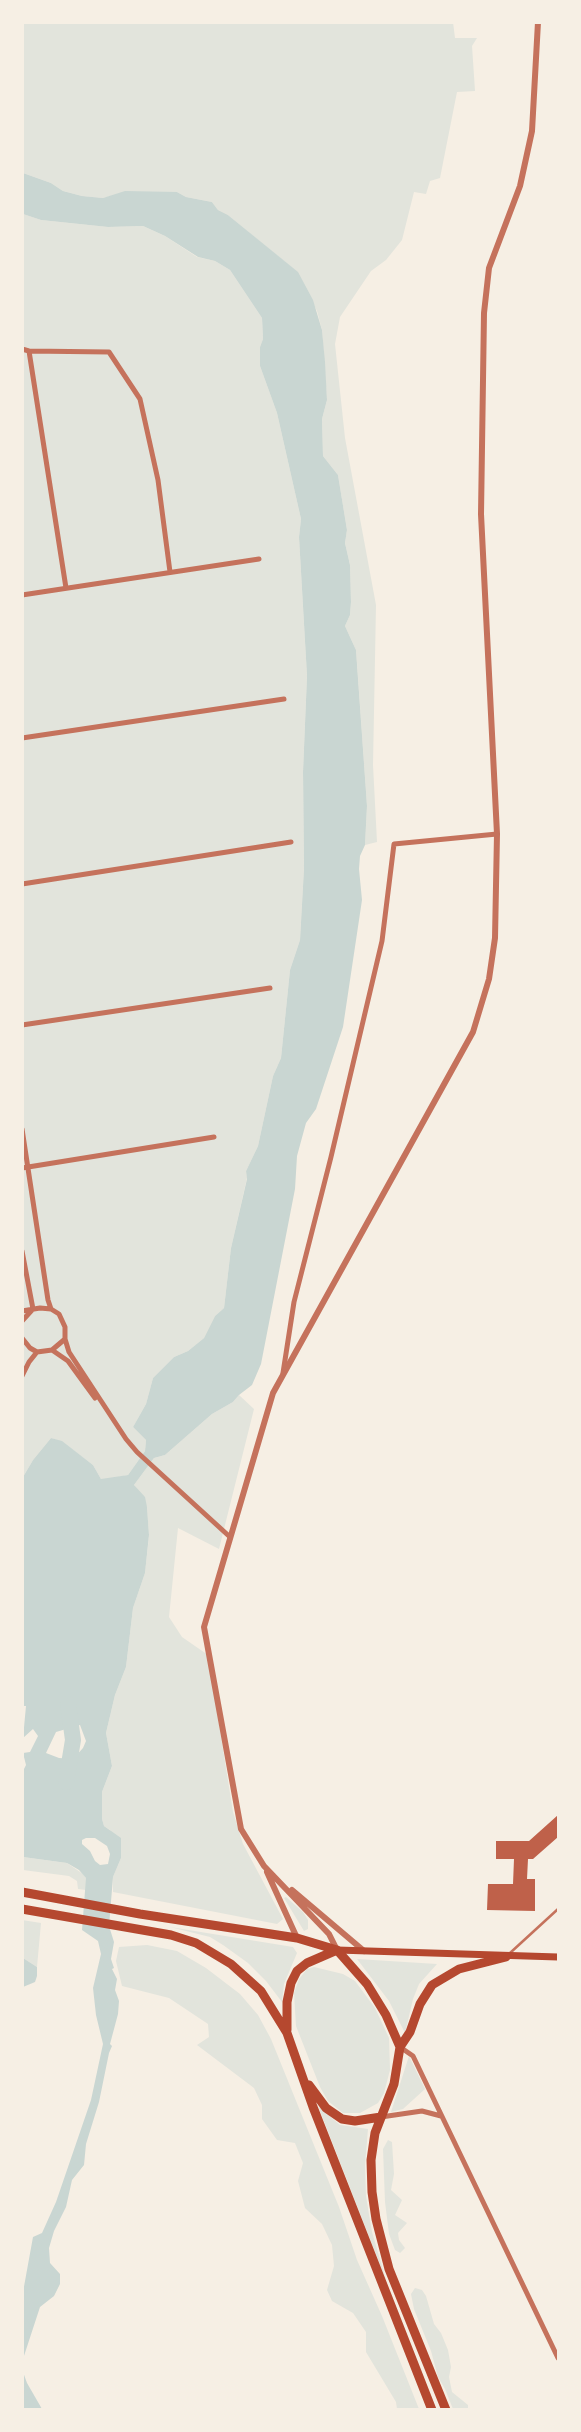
<!DOCTYPE html>
<style>
body{margin:0}
#map{position:relative;width:581px;height:2432px;overflow:hidden;background:#f6efe4;font-family:"Work Sans",sans-serif}
canvas{display:block}
.frame{position:absolute;inset:0;border:24px solid #f6efe4;pointer-events:none}
</style>
<div id="map">
<canvas width="581" height="2432"></canvas>
<div class="frame"></div>
</div>
<script>
const ctx = document.querySelector('canvas').getContext('2d');
ctx.lineJoin = 'round';
function fill(path, color) { ctx.fillStyle = color; ctx.fill(path, 'evenodd'); }
const shape = rows => new Path2D(rows.map(r => 'M' + r).join(''));
function strokePath(path, color, width, dash) { ctx.strokeStyle = color; ctx.lineWidth = width; ctx.lineCap = dash ? 'butt' : 'round'; ctx.setLineDash(dash || []); ctx.stroke(path); }
fill(shape([
 [453,22,455,38,477,38,472,46,475,91,457,92,440,178,430,181,426,194,414,192,402,240,386,260,371,271,340,317,335,344,345,438,376,605,373,765,377,842,365,845,367,806,357,663,356,650,345,626,350,615,351,603,350,565,345,543,347,530,338,475,323,456,322,419,327,400,322,330,317,311,297,272,228,215,218,210,212,202,186,197,177,192,112,196,103,198,82,196,63,191,51,183,23,173,22,23],
 [23,214,41,220,108,227,143,226,165,236,197,257,215,261,230,270,262,318,263,339,260,347,260,366,277,413,301,519,299,537,307,676,303,772,304,868,300,940,290,970,281,1058,273,1076,258,1146,246,1171,247,1178,231,1248,224,1308,215,1316,204,1338,188,1351,174,1357,153,1378,146,1404,133,1427,146,1440,145,1451,128,1475,109,1479,101,1479,93,1465,62,1442,51,1438,33,1460,23,1477],
 [239,1395,254,1409,219,1549,178,1528,169,1617,182,1637,208,1655,233,1812,243,1844,283,1919,277,1924,113,1892,113,1877,121,1858,110,1830,104,1826,102,1819,102,1792,112,1766,106,1733,115,1695,126,1667,133,1608,145,1573,149,1536,147,1507,134,1485,154,1458,165,1455,212,1414,233,1402],
 [23,1857,67,1863,83,1874,86,1878,86,1890,78,1889,77,1881,69,1876,23,1870],
 [286,1897,303,1912,308,1920,308,1929,304,1931,284,1898],
 [22,1920,41,1923,37,1967,23,1958],
 [170,1927,293,1947,297,1953,284,1984,282,2002,266,1981,248,1963,223,1945,210,1937],
 [147,1945,177,1951,206,1968,240,1994,258,2015,271,2039,339,2207,357,2260,382,2316,419,2409,397,2409,396,2402,366,2352,366,2332,353,2313,332,2301,327,2290,334,2266,332,2245,322,2224,305,2208,298,2181,303,2163,295,2143,277,2140,262,2119,262,2105,254,2088,197,2045,209,2037,208,2024,169,1998,122,1986,116,1961,119,1947],
 [357,1959,437,1964,419,1984,413,1999,405,2033,389,2001],
 [314,1967,343,1974,355,1981,375,2008,389,2038,390,2070,384,2093,378,2103,360,2113,343,2113,328,2101,320,2087,296,2026,294,1993,299,1979,307,1969],
 [409,2056,425,2089,403,2109,391,2112],
 [318,2106,340,2125,368,2129,365,2165,366,2196,372,2232,386,2280],
 [388,2140,392,2142,394,2174,391,2190,402,2200,395,2215,407,2223,398,2233,399,2240,405,2248,400,2253,395,2250,389,2234,385,2202,383,2149],
 [415,2288,422,2290,426,2296,434,2324,441,2333,448,2350,451,2367,449,2377,452,2392,468,2405,468,2409,453,2409,445,2389,438,2377,431,2351,414,2309,411,2294]
]), '#e2e4dc');
fill(shape([
 [23,173,51,183,63,191,82,196,103,198,125,191,177,192,186,197,212,202,218,210,228,215,298,272,313,300,322,330,325,362,327,400,322,419,323,456,338,475,347,530,345,543,350,565,351,602,350,615,345,626,356,650,367,806,365,845,360,856,359,869,362,900,343,1027,316,1109,306,1123,297,1156,295,1189,261,1364,252,1385,239,1395,233,1402,212,1414,165,1455,154,1458,134,1485,145,1497,147,1507,149,1535,145,1573,133,1608,126,1667,115,1695,106,1733,112,1766,102,1792,102,1819,104,1826,121,1838,121,1858,113,1877,109,1926,114,1942,111,1959,114,1968,112,1969,117,1979,115,1990,119,2001,118,2014,110,2044,112,2046,109,2053,99,2102,86,2144,84,2165,72,2180,66,2207,54,2231,49,2248,50,2263,60,2274,60,2284,54,2296,40,2307,23,2359,23,2292,33,2237,42,2233,56,2202,91,2100,103,2044,96,2015,93,1988,101,1954,98,1941,82,1930,86,1878,79,1870,67,1863,23,1857,22,1773,26,1765,23,1753,30,1752,38,1736,33,1729,23,1738,26,1706,22,1706,23,1477,33,1460,51,1438,62,1441,93,1465,101,1479,128,1475,145,1451,146,1440,133,1427,146,1404,153,1378,174,1357,188,1351,204,1338,215,1316,224,1308,231,1248,247,1179,246,1171,258,1146,273,1076,281,1058,290,970,300,940,304,868,303,772,307,676,299,537,301,519,277,413,260,366,260,347,263,339,262,318,230,270,215,261,198,257,165,236,143,226,108,227,41,220,23,214],
 [80,1725,86,1741,83,1748,73,1759,59,1758,46,1753,56,1732],
 [86,1838,95,1838,107,1846,110,1854,108,1864,100,1865,95,1861,90,1851,82,1844,82,1840],
 [23,1958,37,1967,37,1976,35,1982,23,1987],
 [23,2372,27,2383,42,2409,23,2409]
]), '#c9d6d2');
strokePath(shape([
 [66,1782,73,1740,68,1704]
]), '#c9d6d2', 16);
fill(shape([
 [558,1815,558,1837,533,1859,528,1859,527,1879,535,1879,535,1911,487,1910,488,1884,513,1884,514,1859,496,1859,496,1841,529,1841]
]), '#bf614a');
strokePath(shape([
 [510,1953,558,1909]
]), '#c5725c', 2.5);
strokePath(shape([
 [22,349,29,351,109,352,140,399,158,480,170,572],
 [29,351,66,588],
 [22,595,259,559],
 [22,738,284,699],
 [22,884,291,842],
 [22,1025,270,988],
 [22,1129,48,1300,51,1309],
 [22,1168,214,1137],
 [22,1251,33,1309],
 [22,1311,40,1308,51,1309,59,1314,65,1327,65,1339,52,1350,37,1352,30,1348,22,1338],
 [22,1321,32,1310],
 [65,1339,69,1352,126,1439,137,1452,230,1537],
 [52,1350,68,1361,95,1398],
 [283,1373,294,1302,331,1157,382,941,394,844,497,834],
 [22,1376,29,1362,37,1352],
 [400,2047,413,2056,558,2358],
 [381,2117,422,2111,441,2116]
]), '#c5725c', 5);
strokePath(shape([
 [267,1872,297,1938],
 [292,1890,364,1951],
 [337,1950,329,1934,264,1866,241,1829,204,1627,273,1393,473,1032,489,979,495,938,497,834,481,514,484,313,489,268,520,186,532,131,538,22]
]), '#c5725c', 6);
strokePath(shape([
 [337,1950,558,1957]
]), '#b5482f', 7);
strokePath(shape([
 [22,1892,140,1914,297,1938,337,1950,367,1984,386,2015,400,2047,394,2084,375,2133,371,2160,372,2192,376,2219,389,2269,446,2410],
 [22,1909,171,1935,196,1943,231,1964,261,1991,287,2033,313,2107,432,2410],
 [287,2030,287,2002,291,1983,297,1971,307,1963,337,1950],
 [400,2047,410,2032,420,2004,432,1985,459,1969,506,1957],
 [309,2085,326,2108,342,2119,355,2121,381,2117]
]), '#b5482f', 9);
</script>
